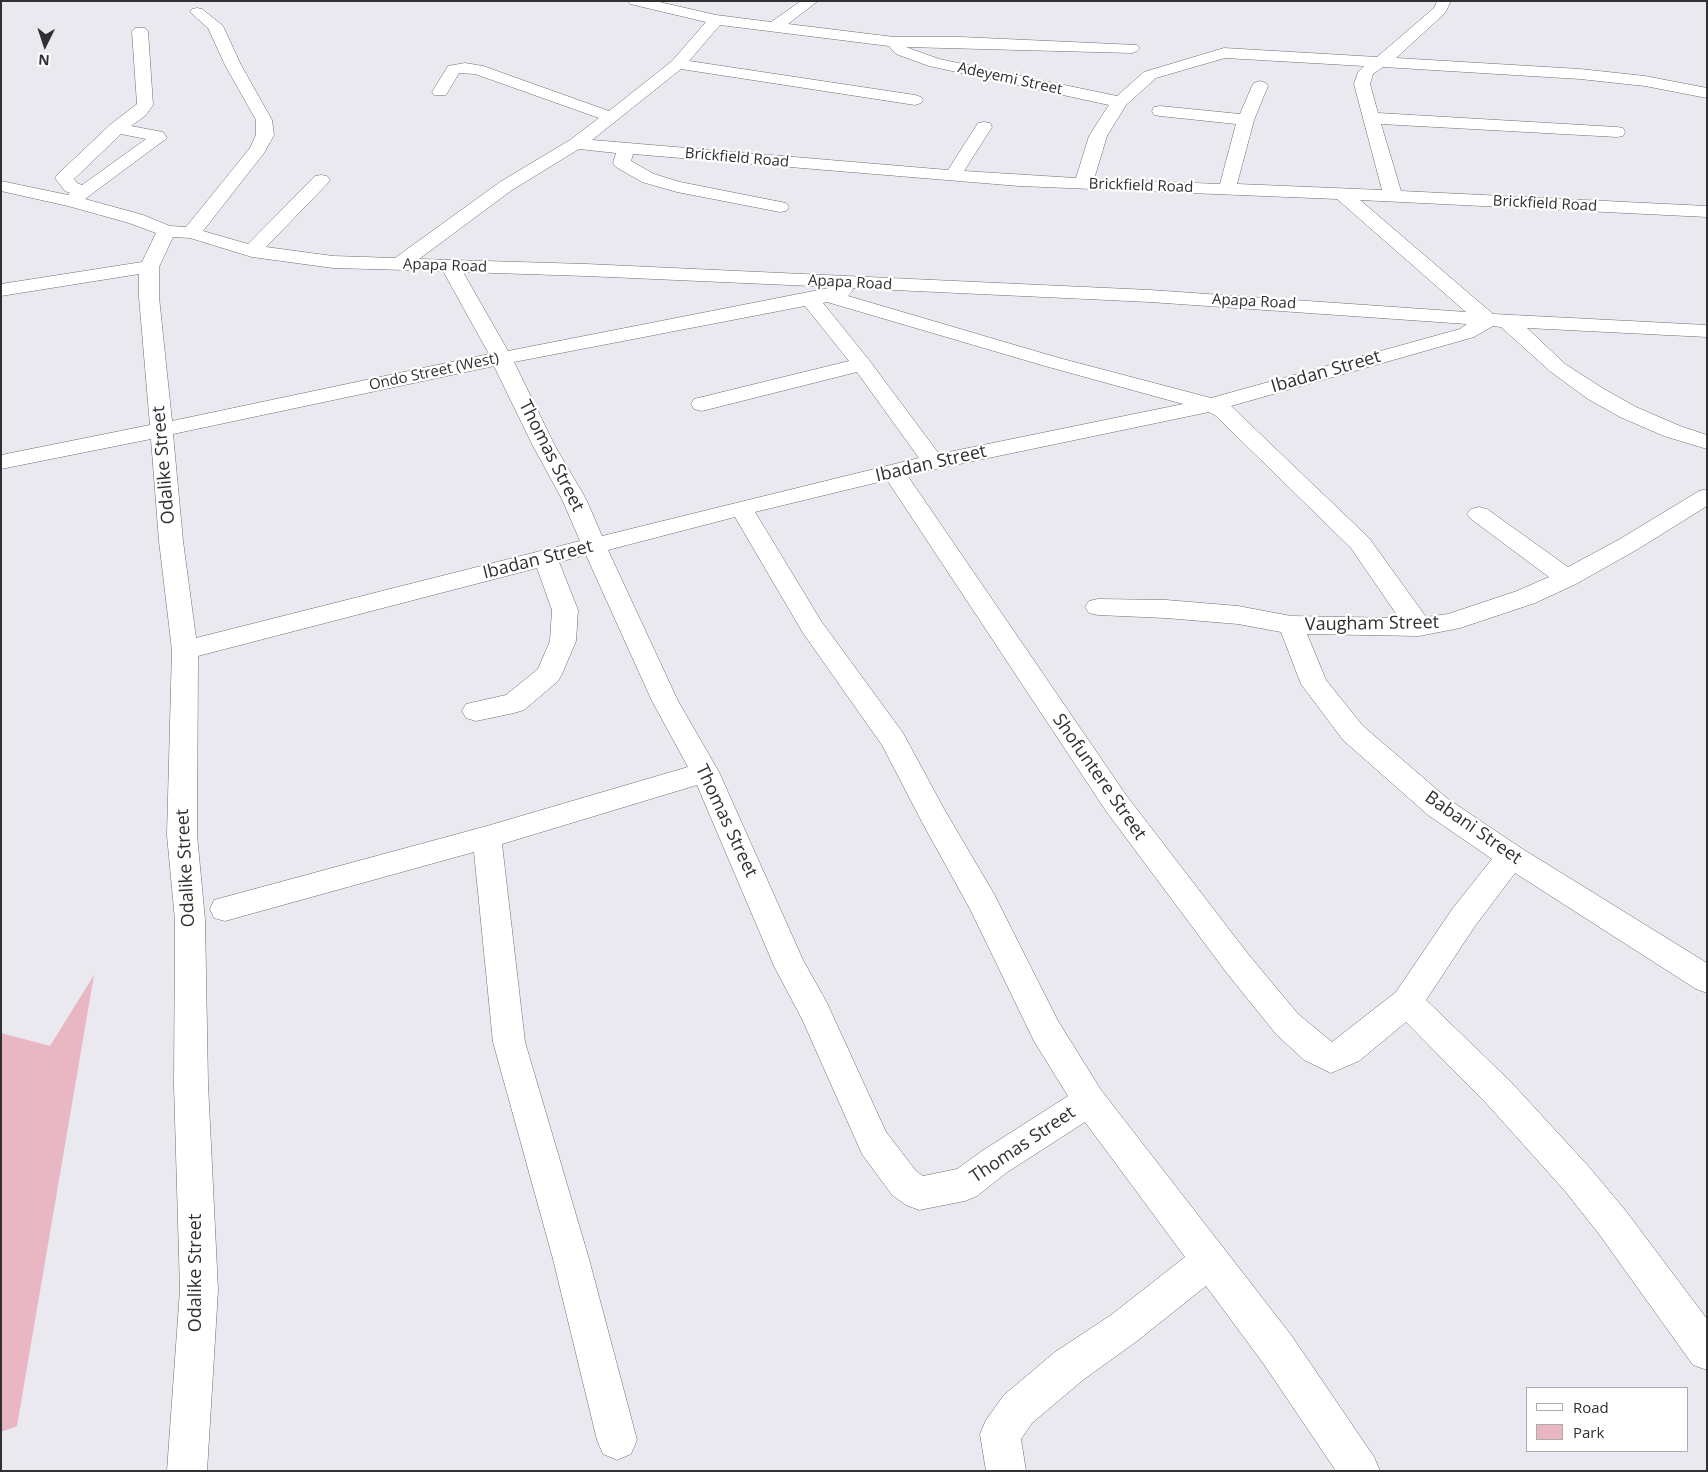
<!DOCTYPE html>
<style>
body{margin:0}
#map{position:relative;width:1708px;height:1472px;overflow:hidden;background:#eae9f0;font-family:"Open Sans",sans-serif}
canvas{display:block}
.frame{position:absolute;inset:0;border:2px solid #303033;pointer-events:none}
.legend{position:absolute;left:1526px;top:1387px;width:162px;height:65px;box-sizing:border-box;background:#fff;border:1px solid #acacad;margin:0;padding:6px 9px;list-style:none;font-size:15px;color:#303033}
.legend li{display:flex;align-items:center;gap:10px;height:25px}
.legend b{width:25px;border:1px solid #acacad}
.north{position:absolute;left:20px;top:20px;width:50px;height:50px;-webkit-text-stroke:4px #fff;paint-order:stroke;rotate:184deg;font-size:14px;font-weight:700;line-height:20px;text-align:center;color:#303033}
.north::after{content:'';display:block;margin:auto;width:18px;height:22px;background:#303033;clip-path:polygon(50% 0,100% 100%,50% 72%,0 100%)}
</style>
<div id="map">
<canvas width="1708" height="1472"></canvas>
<div class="frame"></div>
<ul class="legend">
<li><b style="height:6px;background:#fff"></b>Road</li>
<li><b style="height:14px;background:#e9b6c4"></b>Park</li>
</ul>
<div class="north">N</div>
</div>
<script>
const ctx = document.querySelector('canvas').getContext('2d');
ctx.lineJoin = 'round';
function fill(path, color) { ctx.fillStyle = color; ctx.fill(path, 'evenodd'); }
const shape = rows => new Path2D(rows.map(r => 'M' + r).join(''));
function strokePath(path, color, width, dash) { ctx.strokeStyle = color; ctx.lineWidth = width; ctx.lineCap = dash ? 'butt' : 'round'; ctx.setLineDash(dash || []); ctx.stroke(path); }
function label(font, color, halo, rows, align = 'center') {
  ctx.font = font + ' "Open Sans",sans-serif'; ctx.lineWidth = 4.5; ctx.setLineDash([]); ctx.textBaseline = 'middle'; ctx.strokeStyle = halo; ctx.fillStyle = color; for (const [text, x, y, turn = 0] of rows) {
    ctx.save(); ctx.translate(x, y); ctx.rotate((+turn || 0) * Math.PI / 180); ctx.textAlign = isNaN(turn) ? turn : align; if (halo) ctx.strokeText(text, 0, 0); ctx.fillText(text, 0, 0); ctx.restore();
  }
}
fill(shape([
 [94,975,17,1426,1,1432,1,1033,50,1046]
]), '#e9b6c4');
const minor = shape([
 [628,1,655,1,716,15,771,22,801,1,818,1,788,24,894,37,961,37,1137,45,1140,48,1137,51,1132,53,906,47,939,59,1117,96,1144,72,1224,48,1377,57,1434,8,1437,1,1451,1,1445,13,1396,58,1580,69,1645,76,1707,88,1707,98,1645,86,1580,79,1383,67,1373,74,1370,84,1378,113,1617,127,1623,128,1625,132,1623,136,1617,137,1381,124,1401,191,1707,206,1707,217,1360,200,1493,314,1707,325,1707,337,1527,328,1565,364,1604,389,1636,407,1680,426,1707,435,1707,449,1664,436,1620,417,1588,399,1551,372,1501,327,1493,326,1474,337,1231,406,1369,538,1426,617,1448,614,1517,591,1549,577,1471,519,1467,514,1471,509,1479,507,1487,509,1568,567,1620,539,1699,491,1707,489,1707,506,1638,549,1576,584,1535,603,1460,628,1419,636,1307,634,1326,680,1363,726,1448,799,1521,848,1707,963,1707,993,1696,989,1515,873,1475,926,1426,1000,1510,1081,1589,1167,1625,1210,1707,1319,1707,1370,1693,1365,1599,1234,1565,1191,1486,1103,1406,1022,1359,1061,1331,1073,1304,1060,1276,1034,1226,972,1106,811,887,480,755,512,821,621,903,733,944,809,994,894,1058,1021,1101,1090,1291,1335,1374,1457,1380,1471,1336,1471,1263,1363,1206,1286,1137,1341,1083,1380,1032,1423,1021,1439,1026,1471,986,1471,980,1434,986,1420,1004,1395,1055,1352,1111,1315,1185,1257,1085,1122,1006,1173,977,1196,965,1201,919,1210,906,1205,892,1195,862,1154,802,1019,774,966,697,785,502,844,525,1042,589,1259,637,1440,631,1454,617,1460,603,1454,597,1440,553,1259,493,1042,474,852,225,921,214,918,210,909,214,900,225,897,487,826,688,767,652,701,586,555,559,562,578,610,576,641,562,674,558,681,524,710,514,713,476,721,466,718,462,711,466,704,506,695,538,669,550,641,552,610,537,568,198,656,197,835,205,920,208,1084,218,1290,207,1471,167,1471,180,1290,174,1084,175,920,167,835,172,650,159,541,151,439,1,469,1,455,150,425,139,297,139,274,1,296,1,284,142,262,156,233,129,223,68,206,1,191,1,181,68,195,70,193,65,191,55,178,58,174,111,124,137,104,132,31,135,28,145,28,148,31,153,105,145,116,131,126,163,132,167,138,85,199,143,215,170,226,186,227,250,148,256,135,256,120,225,65,208,28,190,12,192,9,197,8,202,9,223,26,241,65,272,120,274,135,264,153,203,231,248,244,315,176,321,175,327,176,330,180,327,184,266,247,333,256,395,258,500,182,570,140,599,118,475,74,459,73,446,95,434,95,432,92,448,66,465,63,483,66,609,111,672,61,706,22,630,4,628,1],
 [720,25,889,46,896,54,929,66,1109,105,1089,136,1076,178,964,171,992,127,990,123,984,122,978,123,948,170,592,140,681,69,915,105,921,103,923,100,921,97,915,95,689,61,720,25],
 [1225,58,1364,66,1358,72,1354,84,1382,190,1237,184,1254,120,1268,86,1266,83,1260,81,1254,83,1252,86,1240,114,1160,106,1154,107,1152,111,1154,115,1160,116,1236,124,1220,184,1094,179,1107,136,1126,105,1156,78,1225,58],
 [121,134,146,139,82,185,77,183,74,179,121,134],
 [579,149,616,153,613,163,616,167,642,182,677,192,780,212,786,211,789,207,786,203,680,182,654,174,631,161,633,154,1019,186,1337,199,1466,312,1150,290,586,264,419,259,512,190,579,149],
 [173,237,190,238,252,257,333,268,443,271,489,354,172,421,159,297,159,267,173,237],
 [463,272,586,276,834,287,508,351,463,272],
 [851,288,1150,302,1467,324,1460,329,1211,398,1059,358,848,296,853,291,851,288],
 [827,302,1045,366,1183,404,939,454,869,360,823,303,827,302],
 [805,306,849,361,694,399,691,404,694,409,702,411,857,372,919,458,602,536,586,499,555,446,514,362,805,306],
 [494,366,533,446,562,499,580,541,196,638,183,541,173,434,494,366],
 [1209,412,1216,416,1351,548,1399,618,1291,616,1238,606,1166,600,1098,599,1089,601,1085,607,1089,613,1098,615,1166,618,1238,624,1281,632,1301,684,1343,740,1428,815,1492,859,1453,908,1396,992,1332,1042,1298,1014,1248,954,1126,795,907,475,1209,412],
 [735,517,803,633,882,745,923,824,970,909,1034,1041,1068,1096,982,1151,957,1169,923,1176,916,1171,886,1132,827,1003,803,960,719,772,678,701,608,550,735,517]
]);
strokePath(minor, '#6e6d73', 1);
fill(minor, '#fff');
label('15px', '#303033', '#fff', [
 ["Adeyemi Street",1010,79,12],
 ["Brickfield Road",737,158,5],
 ["Brickfield Road",1141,186,2],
 ["Brickfield Road",1545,204,3],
 ["Apapa Road",445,266,2],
 ["Apapa Road",850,283,3],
 ["Apapa Road",1254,302,3],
 ["Ondo Street (West)",434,372,-12]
]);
label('18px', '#303033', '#fff', [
 ["Ibadan Street",1326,372,-16],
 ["Thomas Street",551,456,63],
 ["Ibadan Street",931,464,-13],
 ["Odalike Street",164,465,-95],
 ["Ibadan Street",538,560,-14],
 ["Vaugham Street",1372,624,-1],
 ["Shofuntere Street",1099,777,55],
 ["Thomas Street",726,821,65],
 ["Babani Street",1473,828,35],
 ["Odalike Street",186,868,-93],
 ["Thomas Street",1023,1145,-34],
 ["Odalike Street",196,1273,-90]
]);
</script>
